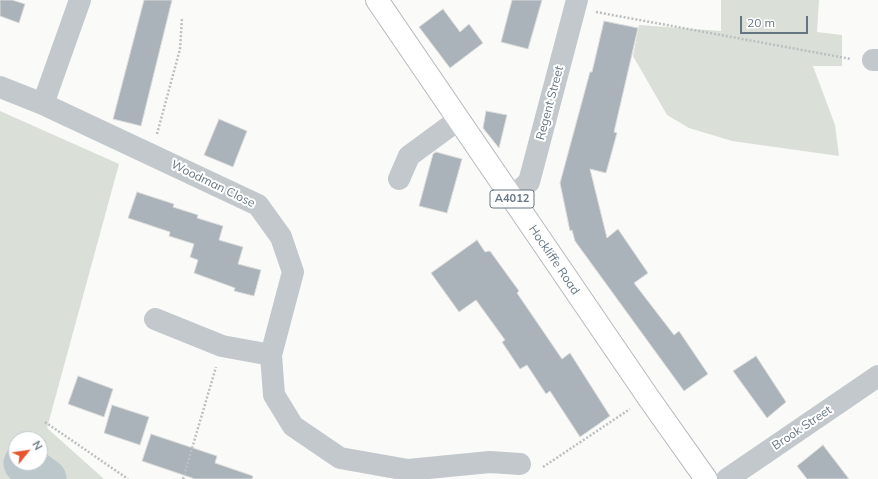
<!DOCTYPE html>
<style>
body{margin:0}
#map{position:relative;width:878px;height:479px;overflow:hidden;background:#fafaf8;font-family:Mulish,sans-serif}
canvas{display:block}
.north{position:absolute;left:8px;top:431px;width:40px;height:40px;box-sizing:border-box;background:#fff;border:1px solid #c1c8cd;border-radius:50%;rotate:60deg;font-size:11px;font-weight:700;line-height:16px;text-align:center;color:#657683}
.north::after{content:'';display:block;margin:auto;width:14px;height:18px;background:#e4572e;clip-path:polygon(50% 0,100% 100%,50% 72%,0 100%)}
.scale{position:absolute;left:740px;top:16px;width:68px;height:18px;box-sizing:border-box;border:2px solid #657683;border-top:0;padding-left:5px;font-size:12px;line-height:14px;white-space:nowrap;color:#657683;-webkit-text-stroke:3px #fff;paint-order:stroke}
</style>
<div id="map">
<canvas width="878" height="479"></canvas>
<div class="north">N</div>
<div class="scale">20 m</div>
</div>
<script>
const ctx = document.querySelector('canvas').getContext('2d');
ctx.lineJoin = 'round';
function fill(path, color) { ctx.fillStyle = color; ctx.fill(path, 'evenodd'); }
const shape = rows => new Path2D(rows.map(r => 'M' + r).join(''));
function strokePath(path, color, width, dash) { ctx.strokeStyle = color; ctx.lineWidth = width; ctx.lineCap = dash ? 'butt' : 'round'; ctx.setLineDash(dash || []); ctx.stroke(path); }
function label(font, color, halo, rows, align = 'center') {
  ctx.font = font + ' Mulish,sans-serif'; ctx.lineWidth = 4; ctx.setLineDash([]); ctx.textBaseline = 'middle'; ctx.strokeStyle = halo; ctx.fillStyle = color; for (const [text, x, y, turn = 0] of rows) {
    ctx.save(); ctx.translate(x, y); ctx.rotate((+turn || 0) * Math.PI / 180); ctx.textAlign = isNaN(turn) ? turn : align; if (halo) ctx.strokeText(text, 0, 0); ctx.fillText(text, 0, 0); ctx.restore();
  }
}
fill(shape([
 [721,0,819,0,817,32,842,35,842,66,813,66,835,125,839,156,732,141,689,128,667,115,633,56,639,25,721,31],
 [0,111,119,164,47,428,104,479,0,479],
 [16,439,40,439,40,463,16,463]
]), '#dadfd7');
strokePath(shape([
 [24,463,46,479]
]), '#bbc7cb', 41);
const building = shape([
 [0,0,12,0,25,4,19,23,0,16,0,0],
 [144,0,172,0,141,126,113,119,144,0],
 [512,0,542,0,528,49,501,42,512,0],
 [443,9,460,32,469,24,483,43,450,68,419,27,443,9],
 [604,21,638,28,614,132,617,133,606,173,590,169,607,238,618,229,648,273,634,283,674,335,679,331,708,374,684,391,575,241,572,230,570,231,560,183,590,72,592,72,604,21],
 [486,111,507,115,499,148,483,128,486,111],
 [219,119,247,131,233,167,204,155,219,119],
 [436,152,462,159,447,213,419,206,433,154,436,152],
 [137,192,174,204,173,207,198,215,197,218,223,226,219,240,243,247,238,264,261,270,254,296,234,291,235,288,194,273,198,260,190,257,194,244,169,236,170,232,128,218,137,192],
 [477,240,485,252,490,251,519,291,517,293,562,359,570,353,610,416,580,437,550,391,546,394,527,365,520,369,502,342,505,340,476,300,459,312,431,273,477,240],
 [756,356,786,402,767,418,733,371,756,356],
 [78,376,113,389,104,417,68,404,78,376],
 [112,405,149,417,140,445,104,433,112,405],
 [151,434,217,456,215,463,253,476,252,479,195,479,142,461,151,434],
 [823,445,849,479,807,479,797,466,823,445]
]);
fill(building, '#aab3b9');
strokePath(building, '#dcdcda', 1);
const major = shape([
 [377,0,648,397,706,479]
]);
strokePath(major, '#b5babe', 24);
strokePath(shape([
 [596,12,851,59],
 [157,134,180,49,182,18],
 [45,422,128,479],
 [543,467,630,409],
 [183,479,216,367]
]), '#bbbfc2', 2.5, [2, 2]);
strokePath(shape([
 [873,60,878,60],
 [0,87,43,104,258,205,281,237,293,272,271,355,274,395,293,426,340,458,408,470,490,462,520,464],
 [43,104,80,0],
 [399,179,409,156,458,120],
 [511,198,529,182,577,0],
 [155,319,222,346,271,355],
 [727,479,878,376]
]), '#c3c8cc', 22);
strokePath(major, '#fff', 22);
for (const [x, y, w] of [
 [512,199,44]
]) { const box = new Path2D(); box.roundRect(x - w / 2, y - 9, w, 18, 3); ctx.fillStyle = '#fff'; ctx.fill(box); strokePath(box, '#657683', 1); }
label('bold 11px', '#657683', null, [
 ["A4012",512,199]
]);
label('12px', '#657683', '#fff', [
 ["Regent Street",550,103,-75],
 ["Woodman Close",213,184,26],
 ["Hockliffe Road",554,260,56],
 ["Brook Street",802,428,-34]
]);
</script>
